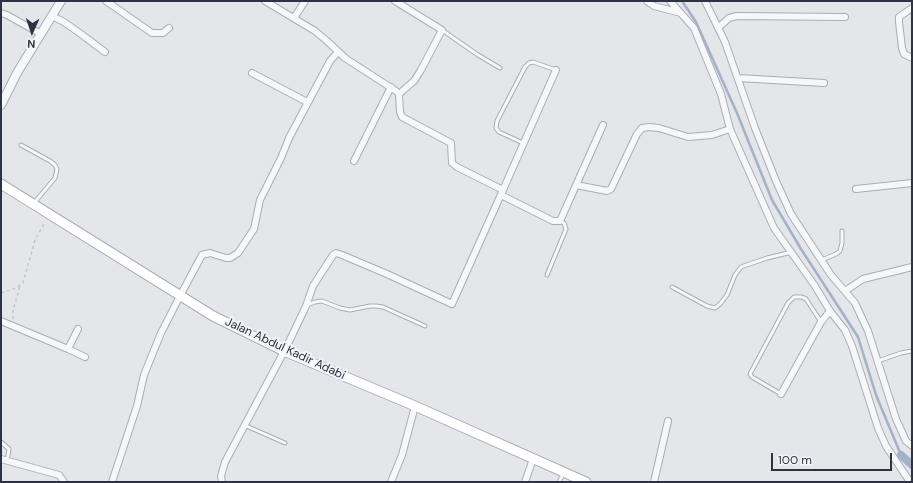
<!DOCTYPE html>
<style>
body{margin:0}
#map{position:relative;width:913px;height:483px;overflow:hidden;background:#e4e6ea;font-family:"DM Sans",sans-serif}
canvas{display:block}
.frame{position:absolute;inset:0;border:2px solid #2c3342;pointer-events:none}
.north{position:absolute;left:12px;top:12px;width:40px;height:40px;-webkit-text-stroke:3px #f3f5f8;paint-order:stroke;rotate:183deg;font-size:11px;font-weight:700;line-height:16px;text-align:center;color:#2c3342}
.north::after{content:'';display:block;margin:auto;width:14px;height:18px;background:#2c3342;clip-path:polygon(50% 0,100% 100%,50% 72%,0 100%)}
.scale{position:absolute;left:771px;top:453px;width:121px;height:18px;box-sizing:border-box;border:2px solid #2c3342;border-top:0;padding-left:5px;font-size:12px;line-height:14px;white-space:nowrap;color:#2c3342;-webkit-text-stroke:3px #f3f5f8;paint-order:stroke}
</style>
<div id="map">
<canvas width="913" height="483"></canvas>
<div class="frame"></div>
<div class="north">N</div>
<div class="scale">100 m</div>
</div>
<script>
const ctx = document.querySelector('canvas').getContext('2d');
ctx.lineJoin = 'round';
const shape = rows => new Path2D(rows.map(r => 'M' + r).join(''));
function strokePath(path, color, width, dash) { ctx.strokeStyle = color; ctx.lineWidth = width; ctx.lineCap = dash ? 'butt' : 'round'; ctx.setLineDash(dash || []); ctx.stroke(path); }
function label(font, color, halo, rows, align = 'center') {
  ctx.font = font + ' "DM Sans",sans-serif'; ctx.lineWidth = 4; ctx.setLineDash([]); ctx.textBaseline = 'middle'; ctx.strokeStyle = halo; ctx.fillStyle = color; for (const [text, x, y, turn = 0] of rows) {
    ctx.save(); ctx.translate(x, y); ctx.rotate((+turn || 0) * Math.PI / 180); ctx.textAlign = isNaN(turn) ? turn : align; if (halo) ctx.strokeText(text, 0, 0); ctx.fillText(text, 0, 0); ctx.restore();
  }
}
strokePath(shape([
 [682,1,696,22,737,113,772,200,801,249,858,337,876,395,901,455]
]), '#a2b2c7', 2.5);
strokePath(shape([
 [901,455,912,465]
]), '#a2b2c7', 8);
const service = shape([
 [442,30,478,55,500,68],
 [523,143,499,132,496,128,497,121,525,67,529,63,533,62,556,70],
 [21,145,50,161,55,165,57,169,55,178,34,203],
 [822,260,836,254,840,251,842,243,842,231],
 [547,275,566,229,564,223,560,221],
 [672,287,707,306,715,308,720,304,727,295,735,275,741,267,767,258,792,252],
 [307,305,315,302,322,301,340,308,350,310,370,306,376,306,383,307,425,326],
 [878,361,901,353,912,351],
 [781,394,752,377,750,374,788,303,794,297,802,297,806,299,821,322],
 [244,425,285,443],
 [1,442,9,449,7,461],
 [559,482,563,474]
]);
const minor = shape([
 [106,1,152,33,163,33,169,28],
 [395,1,442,30,421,70,414,81,399,94],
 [647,1,651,4,654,6,681,13],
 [670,1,694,28,721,94,730,129,774,228,815,286,830,311,845,330,852,346,878,428,886,446,910,482],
 [705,1,725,42,755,128,776,181,791,214,831,275,855,303,868,331,896,419,906,441,912,446],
 [912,8,899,17,899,22,902,48,904,54,912,58],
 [1,13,7,15,41,34],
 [52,16,64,22,81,34,105,52],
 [294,18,305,1],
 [718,28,729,18,737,16,845,17],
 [252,73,307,102],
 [738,78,824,83],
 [354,161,391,87],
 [576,185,607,191,611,189,637,134,642,128,649,127,659,128,688,137,712,135,730,129],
 [856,189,912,183],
 [503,190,556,70],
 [501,195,553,221,560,221,603,125],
 [845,291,863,279,912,267],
 [1,321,68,349,78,329],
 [68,349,85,357],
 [781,394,821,322,830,311],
 [1,459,59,475,64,482],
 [112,482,137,406,144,375,161,333,180,296,202,255,210,253,226,258,230,258,238,253,254,229,260,200,281,158,289,138,330,61,338,52],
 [222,482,221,476,225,462,287,346,306,306,313,286,333,255,336,253,342,255,387,274,452,304,503,190,457,167,452,163,451,143,402,117,400,112,399,94,396,91,345,58,327,41,315,31,265,1],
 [391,482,402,455,415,406],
 [525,482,533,459],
 [654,482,668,421]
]);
const tertiary = shape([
 [1,105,17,73,61,1]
]);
const secondary = shape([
 [1,184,213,316,284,351,415,406,586,482]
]);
strokePath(service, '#a9adb4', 5);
strokePath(minor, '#a9adb4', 8);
strokePath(tertiary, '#a9adb4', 10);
strokePath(secondary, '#a9adb4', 11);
strokePath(shape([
 [1,293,16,288,23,283,35,240,45,222],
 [13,319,13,311,20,286]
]), '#c1c4c9', 1.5, [3, 3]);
strokePath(service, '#f6f7f9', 3);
strokePath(minor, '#f6f7f9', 6);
strokePath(tertiary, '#f6f7f9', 8);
strokePath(secondary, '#fff', 9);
label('12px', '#2c3342', '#f3f5f8', [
 ["Jalan Abdul Kadir Adabi",285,349,25]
]);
</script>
